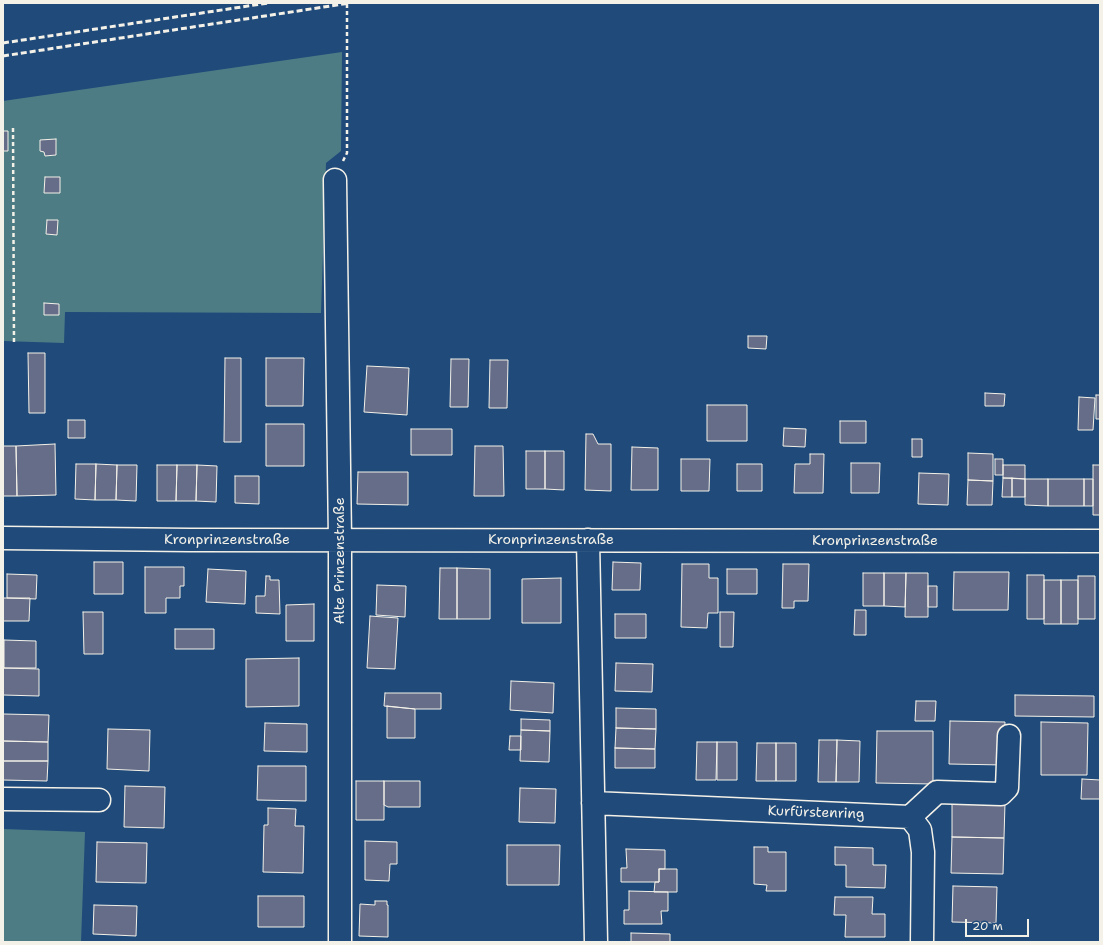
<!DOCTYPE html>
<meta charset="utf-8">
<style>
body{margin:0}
#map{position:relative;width:1103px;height:945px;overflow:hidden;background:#1f4a7a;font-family:"Shantell Sans",sans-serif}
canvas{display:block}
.frame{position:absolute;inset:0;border:4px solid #f4f1e8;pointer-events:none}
.scale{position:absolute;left:965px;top:919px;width:64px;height:18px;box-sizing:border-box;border:2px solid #f4f1e8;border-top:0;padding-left:5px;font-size:12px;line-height:14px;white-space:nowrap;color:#f4f1e8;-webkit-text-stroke:3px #1f4a7a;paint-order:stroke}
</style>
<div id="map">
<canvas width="1103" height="945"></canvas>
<div class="frame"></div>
<div class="scale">20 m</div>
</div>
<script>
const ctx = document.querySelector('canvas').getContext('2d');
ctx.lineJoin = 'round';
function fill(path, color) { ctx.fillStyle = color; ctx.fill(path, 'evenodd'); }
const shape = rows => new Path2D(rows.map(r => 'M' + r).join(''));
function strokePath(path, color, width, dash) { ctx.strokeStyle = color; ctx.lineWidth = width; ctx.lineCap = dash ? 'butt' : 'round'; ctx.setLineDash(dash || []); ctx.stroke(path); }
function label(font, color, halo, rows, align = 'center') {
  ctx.font = font + ' "Shantell Sans",sans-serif'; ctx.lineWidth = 3; ctx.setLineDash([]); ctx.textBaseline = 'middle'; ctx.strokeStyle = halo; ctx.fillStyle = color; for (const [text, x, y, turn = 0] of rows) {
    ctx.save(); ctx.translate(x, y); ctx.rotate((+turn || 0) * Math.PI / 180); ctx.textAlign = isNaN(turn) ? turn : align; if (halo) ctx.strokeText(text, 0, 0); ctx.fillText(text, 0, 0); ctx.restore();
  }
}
fill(shape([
 [342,52,341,151,326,163,321,313,65,312,64,343,3,341,3,101],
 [3,829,85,832,81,942,3,942]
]), '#4e7c85');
const building = shape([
 [3,131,8,131,8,151,3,151,3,131],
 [56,139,56,155,45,156,44,152,40,151,40,140,56,139],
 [45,177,60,177,60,193,44,193,45,177],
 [47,220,58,220,57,235,46,234,47,220],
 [44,303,59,304,59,315,44,315,44,303],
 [748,336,767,336,766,349,748,348,748,336],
 [28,353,45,353,45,413,29,413,28,353],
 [225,358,241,358,241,442,224,442,225,358],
 [266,358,304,358,303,406,266,406,266,358],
 [451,359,469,359,468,407,450,407,451,359],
 [490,360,508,360,507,408,489,408,490,360],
 [367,366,409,368,407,415,364,412,367,366],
 [985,393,1005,394,1004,406,985,406,985,393],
 [1096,395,1100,395,1100,419,1096,419,1096,395],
 [1079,397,1095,398,1093,430,1078,430,1079,397],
 [707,405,747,405,747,441,707,441,707,405],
 [68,420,85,420,85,438,68,438,68,420],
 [840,421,866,421,866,443,840,443,840,421],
 [266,424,304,424,304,466,266,466,266,424],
 [784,428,806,429,805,447,783,446,784,428],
 [411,429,452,429,452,455,411,455,411,429],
 [586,434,593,434,598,444,611,444,611,491,585,490,586,434],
 [912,439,922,439,922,457,912,457,912,439],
 [55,444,56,495,17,496,16,446,55,444],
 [3,446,16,446,17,496,3,496,3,446],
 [475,446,503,446,504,496,474,496,475,446],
 [632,447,658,448,658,490,631,490,632,447],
 [526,451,545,451,545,489,526,489,526,451],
 [545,451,564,451,564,490,545,489,545,451],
 [968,453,993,454,993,481,968,480,968,453],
 [810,454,824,454,823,493,794,493,795,464,810,464,810,454],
 [681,459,710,459,709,491,681,491,681,459],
 [995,459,1003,459,1003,475,995,475,995,459],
 [851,463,880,463,879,493,851,493,851,463],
 [76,464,96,464,95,500,75,499,76,464],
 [96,464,117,465,116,500,95,500,96,464],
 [737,464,762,464,762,491,737,491,737,464],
 [117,465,137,465,136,501,116,500,117,465],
 [157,465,177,465,176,501,157,501,157,465],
 [177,465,197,465,196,501,176,501,177,465],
 [197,465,217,466,216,502,196,501,197,465],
 [1003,465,1025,465,1025,479,1003,478,1003,465],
 [1093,465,1100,465,1100,515,1093,515,1093,465],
 [358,472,408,472,408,505,357,504,358,472],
 [919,473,949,474,948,505,918,504,919,473],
 [235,476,259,476,259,504,235,503,235,476],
 [1003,478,1012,478,1012,497,1002,497,1003,478],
 [1012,478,1025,479,1025,497,1012,497,1012,478],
 [1025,479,1048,479,1048,506,1025,505,1025,479],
 [1048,479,1084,479,1084,506,1048,506,1048,479],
 [1084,479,1093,479,1093,506,1084,506,1084,479],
 [968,480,993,481,992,505,967,505,968,480],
 [94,562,123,562,123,594,94,594,94,562],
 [613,562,641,563,640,590,612,590,613,562],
 [682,564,709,564,709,578,718,578,718,613,708,613,707,628,681,627,682,564],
 [783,564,809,564,808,601,794,601,794,608,782,608,783,564],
 [145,567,184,567,184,586,180,586,180,598,166,598,166,613,145,613,145,567],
 [440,568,457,568,457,619,439,619,440,568],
 [457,568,490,569,490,619,457,619,457,568],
 [208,569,246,571,245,604,206,602,208,569],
 [727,569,757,569,757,594,727,594,727,569],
 [954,572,1009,572,1008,610,953,610,954,572],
 [863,573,884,573,884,606,863,606,863,573],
 [884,573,906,573,905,607,884,606,884,573],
 [906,573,928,573,928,617,905,617,906,573],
 [7,574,37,575,36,599,7,598,7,574],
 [1027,575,1044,575,1044,619,1027,619,1027,575],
 [266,576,270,576,270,580,279,580,280,614,256,613,256,596,265,596,266,576],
 [1078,576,1095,576,1095,619,1078,619,1078,576],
 [561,578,561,623,522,623,522,579,561,578],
 [1044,580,1061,580,1061,624,1044,624,1044,580],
 [1061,580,1078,580,1078,624,1061,624,1061,580],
 [377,585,406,586,405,617,376,615,377,585],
 [928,586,937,586,937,607,928,607,928,586],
 [3,598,30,598,29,621,3,621,3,598],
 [314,604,314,641,286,641,286,605,314,604],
 [855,610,866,610,866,635,854,635,855,610],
 [83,612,103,612,103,654,84,654,83,612],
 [720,612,734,612,733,647,720,647,720,612],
 [615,614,646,614,646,638,615,638,615,614],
 [370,616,398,618,395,669,367,668,370,616],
 [175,629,214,629,214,649,175,649,175,629],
 [4,640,36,641,36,668,4,668,4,640],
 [299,658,299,706,246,707,246,659,299,658],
 [616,663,653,664,652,692,615,691,616,663],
 [3,668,39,669,39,696,3,695,3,668],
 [511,681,554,683,553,713,510,710,511,681],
 [385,693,441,693,441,709,415,709,384,706,385,693],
 [1015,695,1094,696,1094,717,1015,716,1015,695],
 [916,701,936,701,935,721,915,721,916,701],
 [387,706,415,709,415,738,387,738,387,706],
 [616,708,656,709,656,729,616,728,616,708],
 [3,714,49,715,48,742,3,741,3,714],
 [521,719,550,720,550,731,521,730,521,719],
 [950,721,1005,722,1004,765,949,764,950,721],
 [1041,722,1088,723,1087,775,1041,775,1041,722],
 [265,723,307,724,307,752,264,751,265,723],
 [616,728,656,729,655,749,615,748,616,728],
 [108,729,150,730,149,771,107,769,108,729],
 [521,730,550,731,549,762,520,761,521,730],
 [877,731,933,731,933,784,876,783,877,731],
 [510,736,521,736,521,750,509,750,510,736],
 [819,740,837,740,836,782,818,782,819,740],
 [837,740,860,741,859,782,836,782,837,740],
 [3,741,48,742,48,761,3,761,3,741],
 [697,742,717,742,716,780,696,780,697,742],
 [717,742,737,742,737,780,717,780,717,742],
 [757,743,776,743,776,781,756,781,757,743],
 [776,743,796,743,796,781,776,781,776,743],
 [615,748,655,749,655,768,615,768,615,748],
 [3,761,48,761,47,781,3,780,3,761],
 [258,766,306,766,306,801,257,800,258,766],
 [1082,779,1100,780,1100,799,1081,799,1082,779],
 [356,781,384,781,384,820,356,820,356,781],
 [384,781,420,781,420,807,388,807,384,805,384,781],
 [125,786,165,787,164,828,124,827,125,786],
 [520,788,556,789,555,823,519,822,520,788],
 [952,803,1005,803,1004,838,952,837,952,803],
 [268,808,296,809,295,826,304,826,303,873,263,872,264,825,268,825,268,808],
 [952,837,1004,838,1003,874,951,873,952,837],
 [365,841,397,842,397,864,390,864,389,881,365,880,365,841],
 [97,842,147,843,146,883,96,882,97,842],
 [507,845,560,845,559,885,507,885,507,845],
 [754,847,768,847,768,852,786,852,786,891,766,891,767,885,754,884,754,847],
 [835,847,873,848,873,865,886,865,885,888,846,887,846,865,835,865,835,847],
 [626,849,665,850,665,869,659,869,659,882,621,882,621,868,627,868,626,849],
 [659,869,677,869,677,892,654,892,655,882,659,882,659,869],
 [953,886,997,887,996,923,952,922,953,886],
 [629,891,668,892,668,911,661,911,662,924,624,924,624,910,629,910,629,891],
 [258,896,304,896,304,927,258,927,258,896],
 [835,897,873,897,872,914,885,914,885,937,845,937,846,915,834,915,835,897],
 [375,901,387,901,387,905,388,905,388,937,359,936,360,904,375,905,375,901],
 [94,905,137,906,136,936,93,934,94,905],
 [631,933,670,934,670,942,631,942,631,933]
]);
fill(building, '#656d88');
strokePath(building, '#f4f1e8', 1);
const minor = shape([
 [335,180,340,540,340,942],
 [3,538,190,540,1100,541],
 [588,540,596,942],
 [3,799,99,800],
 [593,803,910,817,920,830,923,852,922,942],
 [910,817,937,792,1001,794,1007,788,1009,736]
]);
strokePath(minor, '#f4f1e8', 25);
strokePath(shape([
 [13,128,14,345],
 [343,161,347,153,347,3]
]), '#f4f1e8', 2.5, [4, 3]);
strokePath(minor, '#1f4a7a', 22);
strokePath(shape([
 [3,43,268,3],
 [3,56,350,3]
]), '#f4f1e8', 3, [6, 3]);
label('14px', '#f4f1e8', '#1f4a7a', [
 ["Kronprinzenstraße",227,540],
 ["Kronprinzenstraße",551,540],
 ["Kronprinzenstraße",875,541],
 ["Alte Prinzenstraße",340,561,-90],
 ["Kurfürstenring",816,813,2]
]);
</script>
